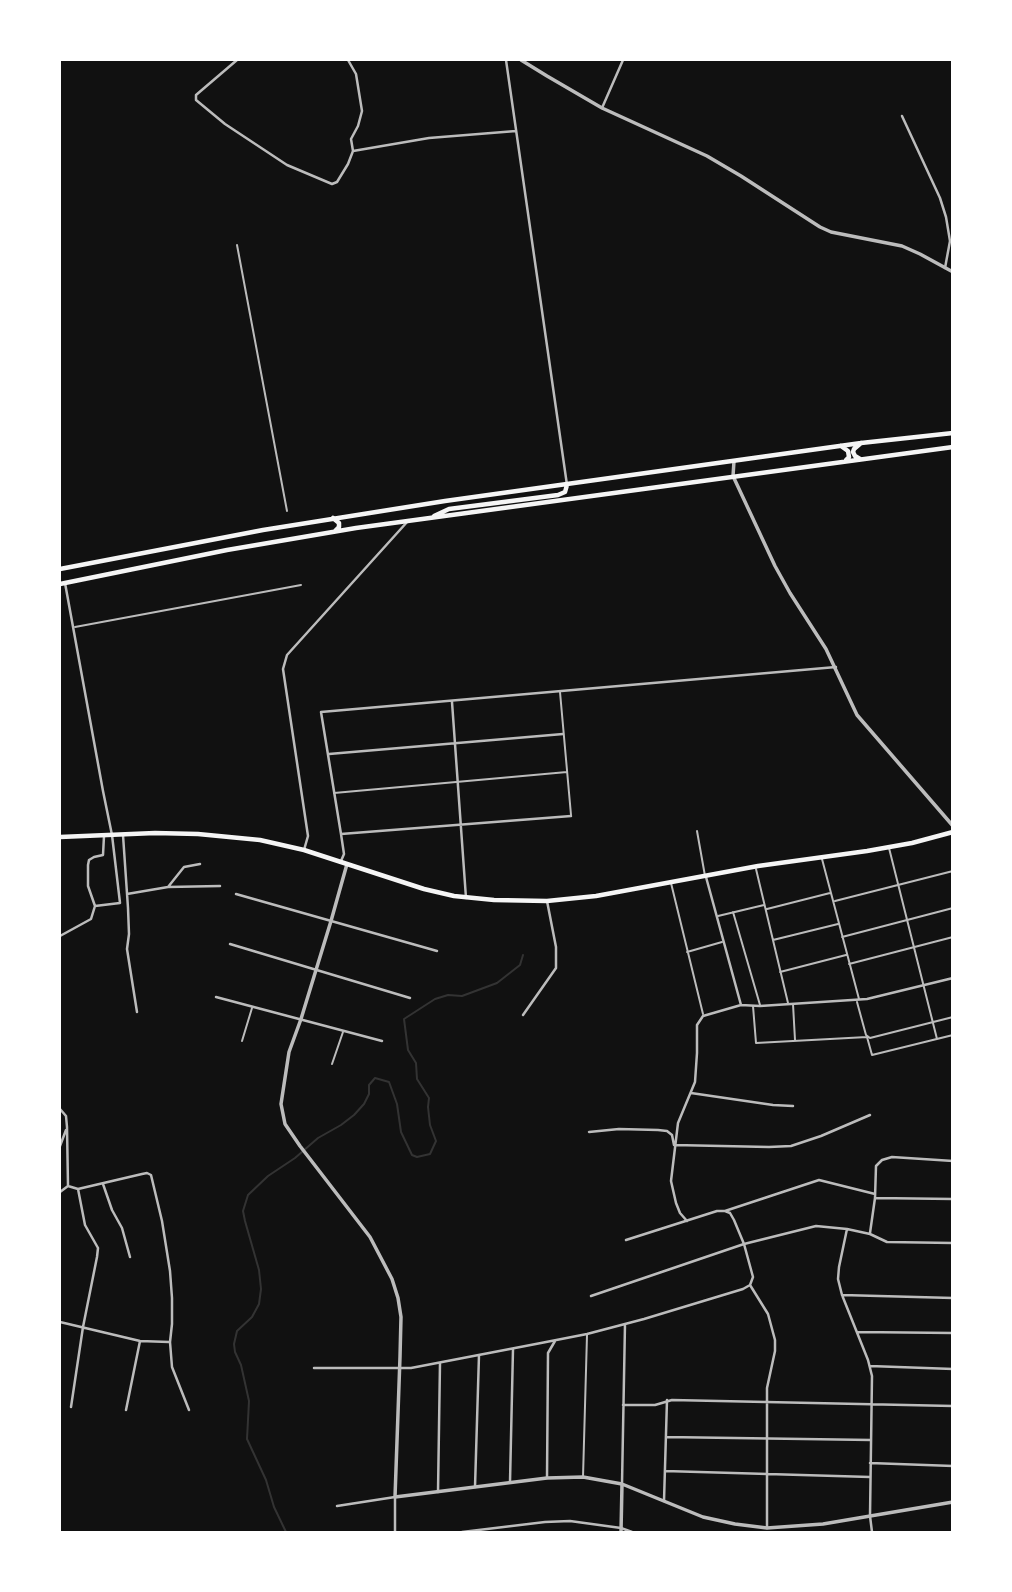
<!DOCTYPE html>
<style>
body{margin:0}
#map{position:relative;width:1012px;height:1592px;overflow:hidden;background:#111;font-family:Poppins,sans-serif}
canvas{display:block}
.frame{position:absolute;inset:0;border:61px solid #fff;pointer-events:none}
</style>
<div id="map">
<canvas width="1012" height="1592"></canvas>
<div class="frame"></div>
</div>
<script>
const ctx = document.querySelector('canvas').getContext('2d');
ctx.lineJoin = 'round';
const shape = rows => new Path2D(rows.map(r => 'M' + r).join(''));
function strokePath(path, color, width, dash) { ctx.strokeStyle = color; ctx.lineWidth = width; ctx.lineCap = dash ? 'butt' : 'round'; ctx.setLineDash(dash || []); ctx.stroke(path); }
strokePath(shape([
 [286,1532,274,1507,266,1480,247,1439,249,1401,241,1365,235,1352,234,1344,237,1331,252,1317,259,1304,261,1289,259,1270,245,1221,243,1211,248,1195,268,1176,295,1158,318,1138,341,1125,354,1115,364,1104,369,1094,369,1085,375,1078,389,1082,397,1104,401,1132,412,1155,417,1157,430,1154,436,1141,430,1125,428,1107,429,1098,417,1079,416,1063,408,1050,404,1019,435,999,448,995,462,996,497,983,520,965,523,955]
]), '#333', 2);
strokePath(shape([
 [237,245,287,511],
 [697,831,705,876],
 [242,1041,252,1008],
 [332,1064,343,1032]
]), '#bcbcbc', 2);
strokePath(shape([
 [75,627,301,585],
 [560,692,571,815],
 [334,793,567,772],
 [889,848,937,1039],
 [822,859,859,999],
 [756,869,788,1003],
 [671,883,703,1014],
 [835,901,953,871],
 [767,909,830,893],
 [733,912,760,1005],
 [718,916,764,905],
 [842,937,953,908],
 [773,940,838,924],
 [687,952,722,942],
 [849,964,953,937],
 [780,972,846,955],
 [857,1002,866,1035,870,1038,953,1017],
 [793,1004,795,1040],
 [753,1006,756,1043,867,1037,872,1055,953,1035],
 [583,1477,587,1335]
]), '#bcbcbc', 2);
strokePath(shape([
 [237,60,196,95,196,100,225,124,287,165,332,184,337,182,348,164,353,151,351,139,358,126,362,111,356,74,348,60],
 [506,60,567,485],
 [602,108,623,60],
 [902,116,940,198,946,217,950,241,945,268],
 [353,151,429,138,516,131],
 [65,583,103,791,112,835,120,903,95,906],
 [452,702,466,898],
 [329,754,563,734],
 [341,834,571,816],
 [123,835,128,908,129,934,127,949,137,1012],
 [304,850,308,836,283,669,287,655,408,521],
 [341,861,344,854,341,834,321,712,836,667],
 [706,877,741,1005],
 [168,887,220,886],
 [127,894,168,887,184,867,200,864],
 [236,894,437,951],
 [60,936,91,919,95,906,88,886,88,865,89,860,94,857,103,855,104,836],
 [230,944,410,998],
 [216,997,382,1041],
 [523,1015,556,968,556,947,547,901],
 [691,1093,773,1105,793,1106],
 [60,1109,66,1116,67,1127,68,1186,60,1192],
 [589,1132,619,1129,658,1130,667,1131,672,1135,674,1145,769,1147,791,1146,821,1136,870,1115],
 [60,1146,66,1130],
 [103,1184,112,1210,122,1228,130,1257],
 [68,1186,78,1189,142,1174,147,1173,151,1175,162,1221,170,1271,172,1298,172,1324,170,1342,172,1367,189,1410],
 [875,1198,953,1199],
 [725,1211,730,1213,734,1220,744,1244,753,1277,750,1285,768,1314,775,1340,775,1351,767,1388,767,1528],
 [687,1221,680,1213,676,1203,671,1181,678,1123,695,1082,697,1053,697,1025,703,1016,741,1005,760,1006,867,999,953,978],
 [847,1229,839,1267,838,1279,842,1295,868,1360,872,1376,870,1516,872,1532],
 [870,1233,875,1198,876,1166,882,1160,892,1157,953,1161],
 [626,1240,717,1211,725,1211,819,1180,875,1194],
 [842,1295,953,1298],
 [591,1296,744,1244,816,1226,847,1229,870,1234,887,1242,953,1243],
 [60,1322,140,1341,169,1342],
 [857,1332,953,1333],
 [870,1366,953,1369],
 [314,1368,411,1368,541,1343,587,1334,644,1319,743,1289,750,1285],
 [623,1405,655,1405,672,1400,953,1406],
 [71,1407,83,1327,97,1257,98,1248,85,1225,78,1189],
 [126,1410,140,1341],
 [666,1437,871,1440],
 [870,1463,953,1466],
 [665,1471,870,1477],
 [547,1478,548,1353,555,1341],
 [510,1482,513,1349],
 [622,1484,625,1324],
 [475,1487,479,1355],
 [438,1492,440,1363],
 [664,1501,667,1400],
 [337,1506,395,1497,395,1532],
 [462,1532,545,1522,570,1521,621,1528,632,1532]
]), '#bcbcbc', 2.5);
strokePath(shape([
 [521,60,547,76,602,108,707,156,741,176,820,227,831,232,902,246,920,254,953,272],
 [734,461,733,476,775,566,790,593,826,649,857,715,953,826],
 [347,864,331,921,301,1019,289,1052,281,1104,285,1124,300,1146,370,1237,392,1279,398,1298,401,1317,400,1357,395,1497,547,1478,583,1477,622,1484,703,1517,735,1524,767,1528,823,1524,953,1502],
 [621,1532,622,1484]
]), '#bcbcbc', 3.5);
strokePath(shape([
 [60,837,155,833,198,834,260,840,304,850,424,889,454,896,494,900,547,901,596,896,758,866,867,851,912,843,953,832]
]), '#f5f5f5', 4.5);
strokePath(shape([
 [841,446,848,451,849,457,846,460],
 [860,459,855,456,853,452,854,449,861,443],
 [434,516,449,509,558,495,565,492,567,485],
 [333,518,339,523,339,527,335,531],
 [60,569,263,530,445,501,861,443,953,433],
 [60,584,227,550,356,528,953,447]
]), '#f5f5f5', 4.5);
</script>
